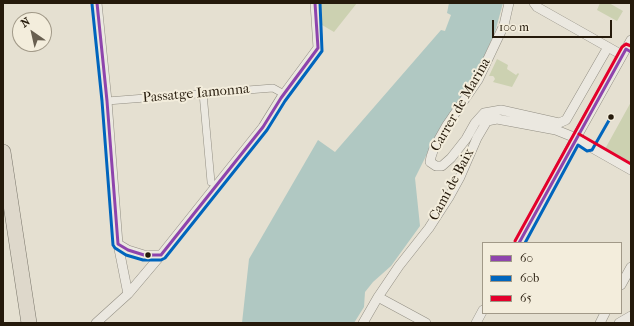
<!DOCTYPE html>
<meta charset="utf-8">
<style>
body{margin:0}
#map{position:relative;width:634px;height:326px;overflow:hidden;background:#e5e0d1;font-family:"IM FELL French Canon",serif}
canvas{display:block}
.frame{position:absolute;inset:0;border:4px solid #251a0b;pointer-events:none}
.legend{position:absolute;left:482px;top:242px;width:140px;height:72px;box-sizing:border-box;background:#f3eddc;border:1px solid #a19988;margin:0;padding:5px 7px;list-style:none;font-size:12px;color:#251a0b}
.legend li{display:flex;align-items:center;gap:8px;height:20px}
.legend b{width:20px;border:1px solid #a19988}
.north{position:absolute;left:12px;top:12px;width:40px;height:40px;box-sizing:border-box;background:#f3eddc;border:1px solid #a19988;border-radius:50%;rotate:326deg;font-size:11px;font-weight:700;line-height:16px;text-align:center;color:#251a0b}
.north::after{content:'';display:block;margin:auto;width:14px;height:18px;background:#685f50;clip-path:polygon(50% 0,100% 100%,50% 72%,0 100%)}
.scale{position:absolute;left:492px;top:20px;width:120px;height:18px;box-sizing:border-box;border:2px solid #251a0b;border-top:0;padding-left:5px;font-size:12px;line-height:14px;white-space:nowrap;color:#251a0b;-webkit-text-stroke:3px #f3eddc;paint-order:stroke}
</style>
<div id="map">
<canvas width="634" height="326"></canvas>
<div class="frame"></div>
<ul class="legend">
<li><b style="height:5px;background:#8e44ad"></b>60</li>
<li><b style="height:5px;background:#0065bd"></b>60b</li>
<li><b style="height:5px;background:#e4002b"></b>65</li>
</ul>
<div class="north">N</div>
<div class="scale">100 m</div>
</div>
<script>
const ctx = document.querySelector('canvas').getContext('2d');
ctx.lineJoin = 'round';
function fill(path, color) { ctx.fillStyle = color; ctx.fill(path, 'evenodd'); }
const shape = rows => new Path2D(rows.map(r => 'M' + r).join(''));
function strokePath(path, color, width, dash) { ctx.strokeStyle = color; ctx.lineWidth = width; ctx.lineCap = dash ? 'butt' : 'round'; ctx.setLineDash(dash || []); ctx.stroke(path); }
function label(font, color, halo, rows, align = 'center') {
  ctx.font = font + ' "IM FELL French Canon",serif'; ctx.lineWidth = 4; ctx.setLineDash([]); ctx.textBaseline = 'middle'; ctx.strokeStyle = halo; ctx.fillStyle = color; for (const [text, x, y, turn = 0] of rows) {
    ctx.save(); ctx.translate(x, y); ctx.rotate((+turn || 0) * Math.PI / 180); ctx.textAlign = isNaN(turn) ? turn : align; if (halo) ctx.strokeText(text, 0, 0); ctx.fillText(text, 0, 0); ctx.restore();
  }
}
fill(shape([
 [321,3,357,3,334,32,322,25],
 [600,3,609,3,623,11,617,21,597,10],
 [497,59,508,65,507,69,516,75,518,73,519,74,512,87,493,82,495,79,494,77,493,76,489,76],
 [631,102,631,163,605,149]
]), '#ccd1b1');
fill(shape([
 [449,3,503,3,495,32,474,79,440,128,415,178,420,226,391,266,373,282,365,292,364,307,354,323,242,323,249,259,318,140,335,152,441,30,445,31,451,15,447,13]
]), '#b0c8c2');
const pedestrian = shape([
 [203,93,211,182],
 [107,101,273,88,284,94]
]);
const minor = shape([
 [97,3,107,101,118,244,128,294],
 [509,3,504,25,478,80,447,125,434,148,431,157,430,162,436,166,442,166,451,158,466,139,475,123,484,113,501,110,559,123,566,120,608,47],
 [534,3,537,7,622,55],
 [519,243,576,138,631,40],
 [118,244,128,250,144,255,161,255],
 [621,285,631,267],
 [378,297,426,323],
 [96,323,128,294,161,255,263,127,281,98,318,48,315,3],
 [363,323,378,297,399,266,429,228,449,197,460,177,477,138,487,121,497,119,556,130,571,136,631,170],
 [476,323,483,310],
 [600,323,605,313],
 [619,323,631,316]
]);
const primary = shape([
 [3,152,29,323]
]);
strokePath(pedestrian, '#928e83', 8);
strokePath(minor, '#928e83', 10);
strokePath(primary, '#777368', 16);
strokePath(pedestrian, '#ebe8e0', 7);
strokePath(minor, '#ebe8e0', 9);
strokePath(primary, '#ded8cb', 15);
strokePath(shape([
 [97,3,107,101,118,244,128,250,144,255,161,255,263,127,281,98,318,48],
 [315,3,318,48],
 [519,243,626,49,631,52]
]), '#8e44ad', 3);
strokePath(shape([
 [92,4,102,101,113,245,115,248,126,255,143,260,161,260,165,258,267,130,285,101,322,51,320,3],
 [525,243,578,145,587,151,592,150,612,115]
]), '#0065bd', 3);
strokePath(shape([
 [579,134,631,164],
 [515,241,622,47,626,44,631,46]
]), '#e4002b', 3);
for (const [x, y, r, color] of [
 [611,117,3.5,"#251a0b"],
 [148,255,3.5,"#251a0b"]
]) { const dot = new Path2D(); dot.arc(x, y, r, 0, 2 * Math.PI); ctx.fillStyle = color; ctx.fill(dot); strokePath(dot, '#f3eddc', 1.5); }
label('14px', '#251a0b', '#f3eddc', [
 ["Passatge Iamonna",196,94,-5],
 ["Carrer de Marina",461,105,-60],
 ["Camí de Baix",452,185,-62]
]);
</script>
